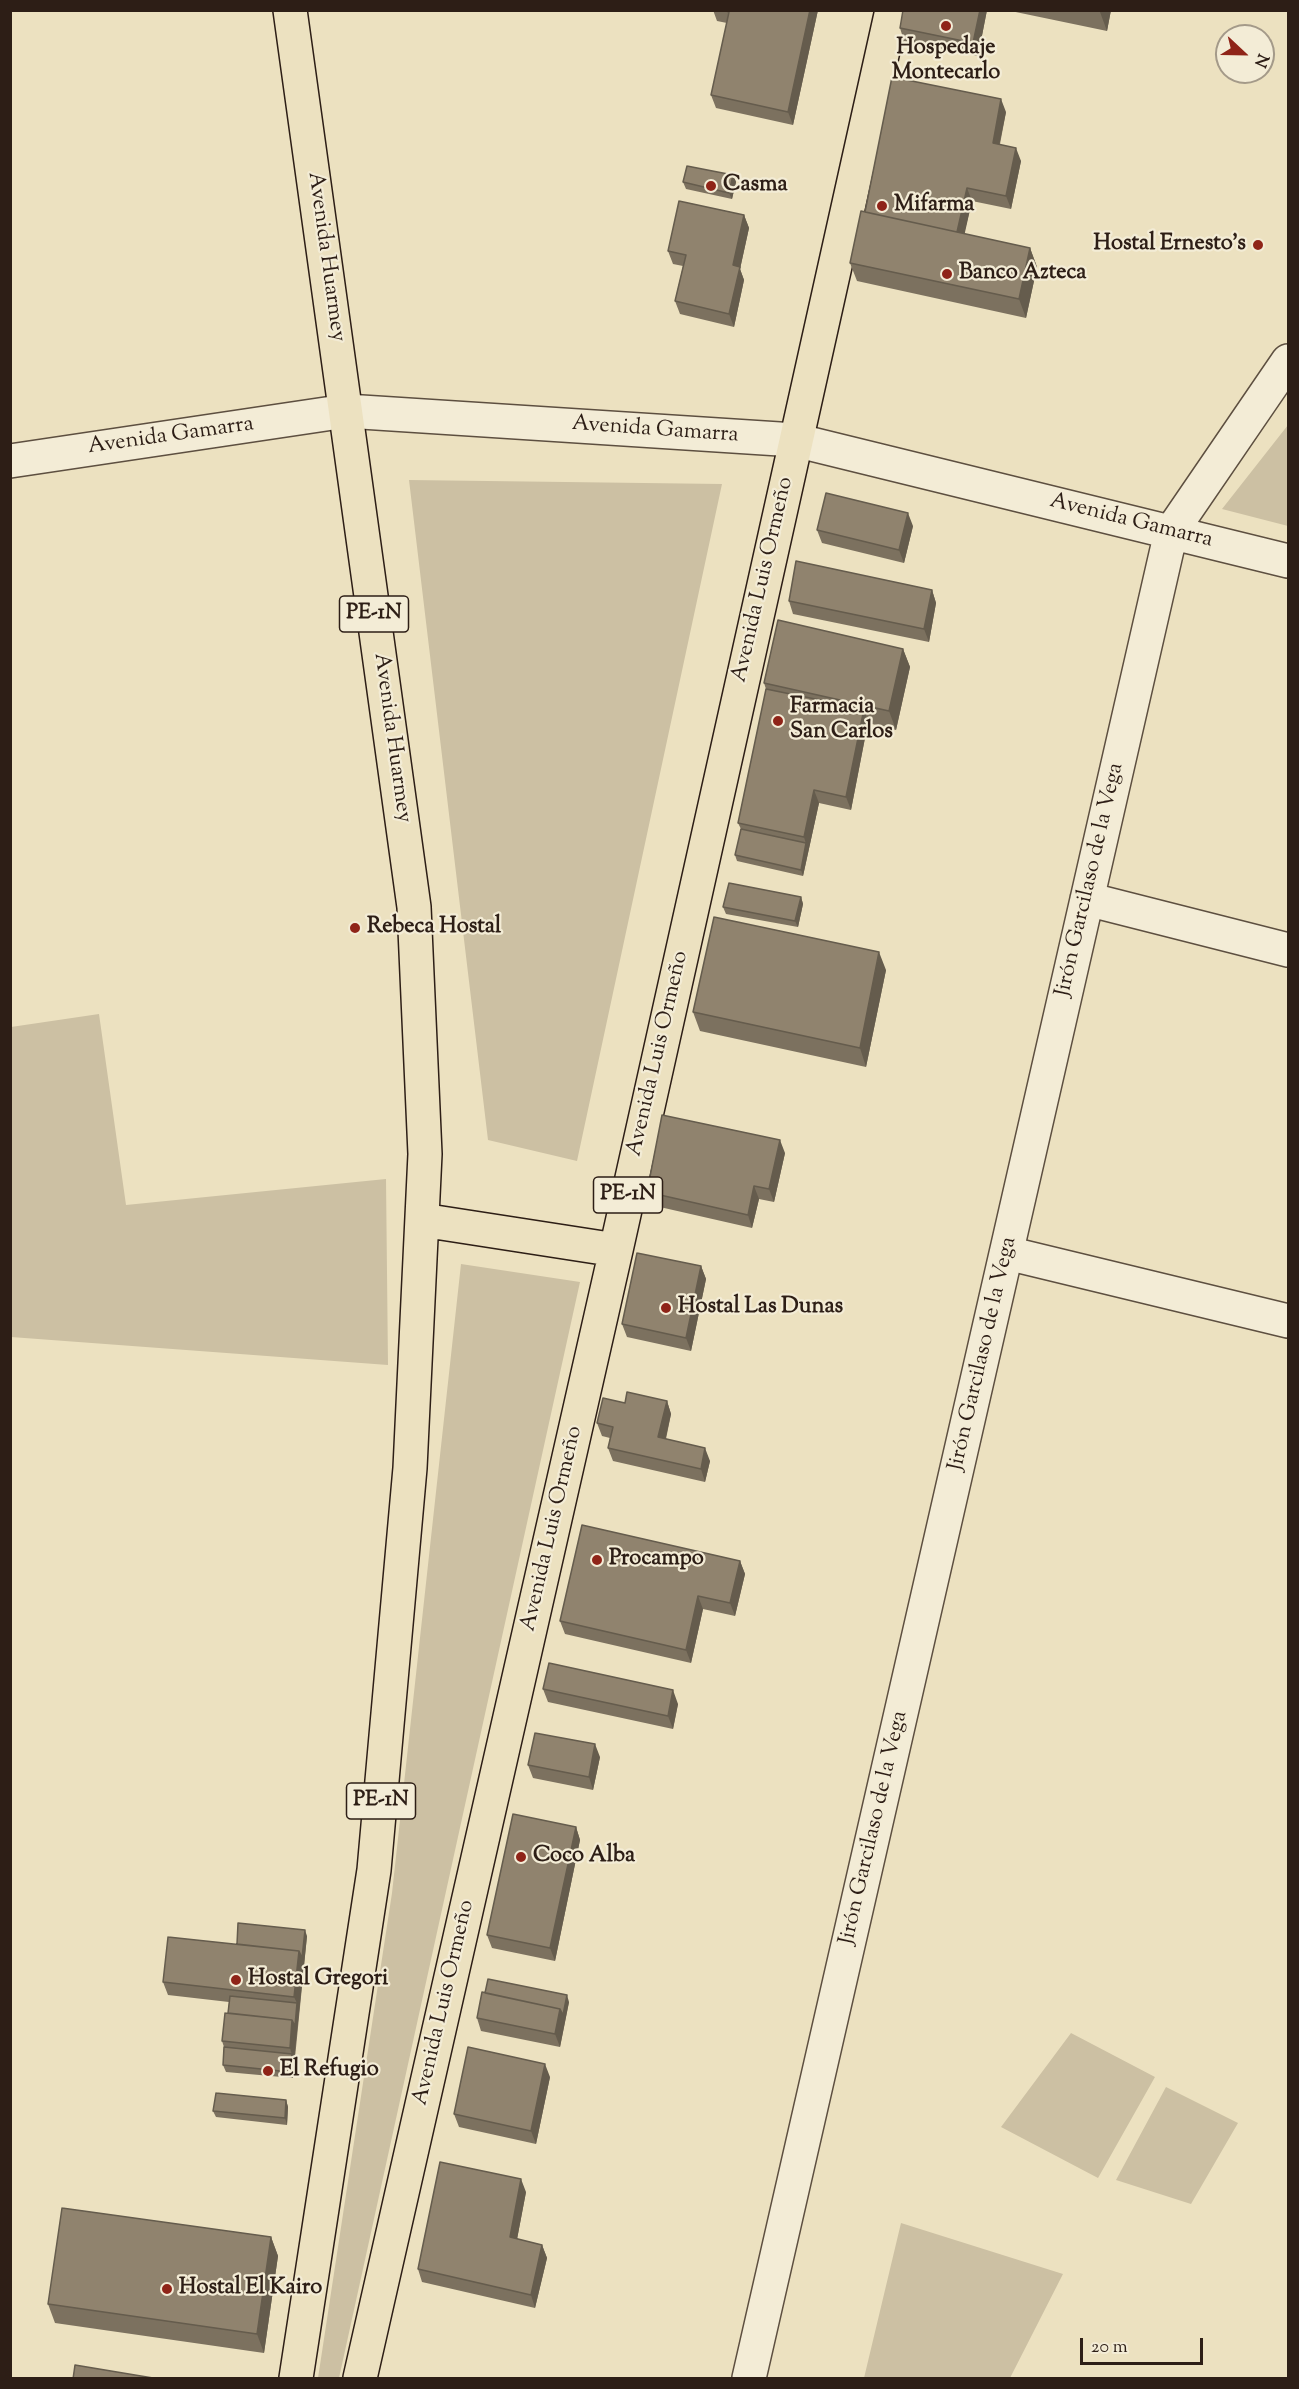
<!DOCTYPE html>
<meta charset="utf-8">
<style>
body{margin:0}
#map{position:relative;width:1299px;height:2389px;overflow:hidden;background:#ece1c0;font-family:"Sorts Mill Goudy",serif}
canvas{display:block}
.frame{position:absolute;inset:0;border:12px solid #2d1e16;pointer-events:none}
.north{position:absolute;left:1215px;top:24px;width:60px;height:60px;box-sizing:border-box;background:#f3ecd6;border:2px solid #a49a89;border-radius:50%;rotate:112deg;font-size:16px;font-weight:700;line-height:24px;text-align:center;color:#2d1e16}
.north::after{content:'';display:block;margin:auto;width:21px;height:27px;background:#8f2418;clip-path:polygon(50% 0,100% 100%,50% 72%,0 100%)}
.scale{position:absolute;left:1080px;top:2338px;width:123px;height:27px;box-sizing:border-box;border:3px solid #2d1e16;border-top:0;padding-left:8px;font-size:18px;line-height:21px;white-space:nowrap;color:#2d1e16;-webkit-text-stroke:4px #f3ecd6;paint-order:stroke}
</style>
<div id="map">
<canvas width="1299" height="2389"></canvas>
<div class="frame"></div>
<div class="north">N</div>
<div class="scale">20 m</div>
</div>
<script>
const ctx = document.querySelector('canvas').getContext('2d');
ctx.lineJoin = 'round';
function fill(path, color) { ctx.fillStyle = color; ctx.fill(path, 'evenodd'); }
const shape = rows => new Path2D(rows.map(r => 'M' + r).join(''));
function strokePath(path, color, width, dash) { ctx.strokeStyle = color; ctx.lineWidth = width; ctx.lineCap = dash ? 'butt' : 'round'; ctx.setLineDash(dash || []); ctx.stroke(path); }
function label(font, color, halo, rows, align = 'center') {
  ctx.font = font + ' "Sorts Mill Goudy",serif'; ctx.lineWidth = 4.5; ctx.setLineDash([]); ctx.textBaseline = 'middle'; ctx.strokeStyle = halo; ctx.fillStyle = color; for (const [text, x, y, turn = 0] of rows) {
    ctx.save(); ctx.translate(x, y); ctx.rotate((+turn || 0) * Math.PI / 180); ctx.textAlign = isNaN(turn) ? turn : align; if (halo) ctx.strokeText(text, 0, 0); ctx.fillText(text, 0, 0); ctx.restore();
  }
}
fill(shape([
 [1288,425,1288,526,1222,509],
 [409,480,722,484,577,1161,488,1140],
 [99,1014,126,1205,386,1179,388,1365,11,1337,11,1027],
 [461,1264,580,1282,339,2378,318,2378,392,1893],
 [1071,2033,1155,2077,1098,2178,1001,2127],
 [1166,2087,1238,2123,1191,2204,1116,2180],
 [901,2223,1063,2274,1010,2378,864,2378]
]), '#ccc0a3');
const minor = shape([
 [10,461,346,411,795,440,1288,561],
 [1087,899,1288,950],
 [1007,1253,1288,1321],
 [749,2378,1171,532,1288,361]
]);
const highway = shape([
 [290,10,414,907,425,1154,410,1468,374,1870,296,2378],
 [422,1220,616,1250],
 [360,2378,616,1250,892,10]
]);
strokePath(minor, '#5d4f40', 36);
strokePath(highway, '#2d1e16', 36);
strokePath(minor, '#f3ecd6', 33);
strokePath(highway, '#ece1c0', 33);
fill(shape([
 [713,10,818,10,793,125,716,108,711,95,727,23,717,21],
 [987,10,978,56,904,41,900,28],
 [1006,10,1111,10,1107,31],
 [1006,112,1000,144,1021,161,1011,209,972,201,964,234,1030,248,1037,267,1026,318,857,281,850,263,865,212],
 [733,175,736,182,732,199,686,189,683,182],
 [744,215,749,228,740,269,744,280,734,327,680,314,675,301,683,266,673,264,668,251],
 [913,526,904,563,822,543,817,530],
 [932,590,936,603,929,642,793,614,789,601],
 [903,649,910,667,896,730,868,723,851,810,819,803,803,876,737,861,735,855,741,829,738,823,766,689,764,683],
 [801,897,803,904,798,927,726,914,723,907],
 [886,970,866,1067,700,1031,693,1012],
 [785,1153,774,1202,759,1199,752,1228,651,1205,647,1192],
 [701,1266,706,1279,691,1351,627,1337,622,1324],
 [667,1401,671,1414,666,1439,710,1461,705,1482,613,1461,608,1448,610,1438,602,1436,597,1423,625,1403],
 [740,1561,745,1574,735,1616,703,1609,691,1663,565,1634,560,1621],
 [543,1689,678,1704,673,1729,548,1702],
 [600,1757,593,1790,533,1778,528,1765],
 [576,1827,580,1840,555,1961,492,1948,487,1935],
 [307,1936,293,2078,226,2072,223,2065,224,2047,222,2041,228,2013,229,2002,168,1995,163,1982,237,1944],
 [569,2002,560,2047,481,2031,477,2018],
 [550,2077,536,2144,459,2127,454,2114],
 [286,2100,288,2107,287,2125,216,2117,213,2111],
 [526,2192,517,2239,542,2245,547,2258,535,2308,422,2282,418,2269],
 [271,2237,278,2256,264,2353,55,2323,48,2304]
]), '#7c715f');
fill(shape([
 [810,10,818,10,793,125,788,112],
 [980,10,987,10,978,56,973,43],
 [1101,10,1111,10,1107,31,1100,12],
 [1001,99,1006,112,997,156,993,143],
 [1016,148,1021,161,1011,209,1006,196],
 [733,175,736,182,732,199,729,193],
 [967,188,972,201,961,250,956,237],
 [744,215,749,228,740,269,744,280,734,327,729,314,733,265],
 [1030,248,1037,267,1026,318,1019,299],
 [908,513,913,526,904,563,899,550],
 [932,590,936,603,929,642,924,629],
 [903,649,910,667,896,730,889,711],
 [864,709,868,722,851,810,846,797],
 [814,790,819,803,803,876,801,870,806,844,804,837],
 [801,897,803,904,798,927,795,921],
 [879,952,886,970,866,1067,860,1048],
 [780,1140,785,1153,774,1202,769,1189],
 [754,1186,759,1199,752,1228,748,1215],
 [701,1266,706,1279,691,1351,686,1338],
 [667,1401,671,1414,663,1450,658,1437],
 [705,1448,710,1461,705,1482,701,1469],
 [740,1561,745,1574,735,1616,730,1603],
 [698,1596,703,1609,691,1663,686,1650],
 [673,1690,678,1704,673,1729,668,1716],
 [595,1744,600,1757,593,1790,589,1777],
 [576,1827,580,1840,555,1961,550,1948],
 [305,1930,307,1936,294,2061,290,2048,292,2020,297,2003,294,1997,299,1951],
 [567,1995,569,2002,560,2047,555,2034,560,2009],
 [292,2054,294,2061,293,2078,290,2072],
 [545,2064,550,2077,536,2144,531,2131],
 [286,2100,288,2107,287,2125,285,2118],
 [521,2179,526,2192,515,2250,510,2237],
 [271,2237,278,2256,264,2353,257,2334],
 [542,2245,547,2258,535,2308,531,2295]
]), '#655c4d');
const building = shape([
 [723,10,810,10,788,112,711,95,729,12,723,10],
 [903,10,980,10,973,43,900,28,903,10],
 [892,77,1001,99,993,143,1016,148,1006,196,967,188,957,232,865,212,892,77],
 [687,166,733,175,729,193,683,182,687,166],
 [679,201,744,215,733,265,740,267,729,314,675,301,686,255,668,251,679,201],
 [861,211,1030,248,1019,299,850,263,861,211],
 [826,493,908,513,899,550,817,530,826,493],
 [796,561,932,590,924,629,789,601,796,561],
 [778,620,903,649,889,711,764,683,778,620],
 [766,689,864,709,846,797,814,790,804,837,738,823,766,689],
 [741,829,806,843,801,870,735,855,741,829],
 [729,883,801,897,795,921,723,907,729,883],
 [714,917,879,952,860,1048,693,1012,714,917],
 [662,1115,780,1140,769,1189,754,1186,748,1215,647,1192,662,1115],
 [637,1253,701,1266,686,1338,622,1324,637,1253],
 [627,1392,667,1401,658,1437,705,1448,701,1469,608,1448,613,1427,597,1423,603,1398,625,1403,627,1392],
 [582,1525,740,1561,730,1603,698,1596,686,1650,560,1621,582,1525],
 [549,1663,673,1690,668,1716,543,1689,549,1663],
 [535,1733,595,1744,589,1777,528,1765,535,1733],
 [513,1814,576,1827,550,1948,487,1935,513,1814],
 [238,1923,305,1930,302,1958,299,1951,237,1944,238,1923],
 [168,1937,299,1951,294,1997,163,1982,168,1937],
 [488,1979,567,1995,563,2015,560,2009,485,1993,488,1979],
 [482,1992,560,2009,555,2034,477,2018,482,1992],
 [230,1996,297,2003,295,2026,292,2020,228,2013,230,1996],
 [225,2013,292,2020,290,2048,222,2041,225,2013],
 [224,2047,292,2054,290,2072,223,2065,224,2047],
 [468,2047,545,2064,531,2131,454,2114,468,2047],
 [216,2093,286,2100,285,2118,213,2111,216,2093],
 [440,2162,521,2179,510,2237,542,2245,531,2295,418,2269,440,2162],
 [62,2208,271,2237,257,2334,48,2304,62,2208],
 [75,2365,159,2379,73,2379,75,2365]
]);
fill(building, '#90836e');
strokePath(building, '#655c4d', 1.5);
for (const [x, y, r, color] of [
 [946,26,6,"#8f2418"],
 [711,186,6,"#8f2418"],
 [882,206,6,"#8f2418"],
 [1258,245,6,"#8f2418"],
 [947,274,6,"#8f2418"],
 [778,721,6,"#8f2418"],
 [355,928,6,"#8f2418"],
 [666,1308,6,"#8f2418"],
 [597,1560,6,"#8f2418"],
 [521,1857,6,"#8f2418"],
 [236,1980,6,"#8f2418"],
 [268,2071,6,"#8f2418"],
 [167,2289,6,"#8f2418"]
]) { const dot = new Path2D(); dot.arc(x, y, r, 0, 2 * Math.PI); ctx.fillStyle = color; ctx.fill(dot); strokePath(dot, '#f3ecd6', 2); }
for (const [x, y, w] of [
 [374,614,69],
 [628,1195,69],
 [381,1801,69]
]) { const box = new Path2D(); box.roundRect(x - w / 2, y - 18, w, 36, 4.5); ctx.fillStyle = '#f3ecd6'; ctx.fill(box); strokePath(box, '#2d1e16', 1.5); }
label('bold 21px', '#2d1e16', null, [
 ["PE-1N",374,614],
 ["PE-1N",628,1195],
 ["PE-1N",381,1801]
]);
label('bold 22px', '#2d1e16', '#f3ecd6', [
 ["Hospedaje",946,49,"center"],
 ["Montecarlo",946,74,"center"],
 ["Casma",723,186],
 ["Mifarma",894,206],
 ["Hostal Ernesto's",1246,245,"right"],
 ["Banco Azteca",959,274],
 ["Farmacia",790,708],
 ["San Carlos",790,733],
 ["Rebeca Hostal",367,928],
 ["Hostal Las Dunas",678,1308],
 ["Procampo",609,1560],
 ["Coco Alba",533,1857],
 ["Hostal Gregori",248,1980],
 ["El Refugio",280,2071],
 ["Hostal El Kairo",179,2289]
], 'left');
label('22px', '#2d1e16', '#f3ecd6', [
 ["Avenida Huarmey",325,257,82],
 ["Avenida Gamarra",655,431,4],
 ["Avenida Gamarra",171,437,-8],
 ["Avenida Gamarra",1131,522,14],
 ["Avenida Luis Ormeño",764,580,-77],
 ["Avenida Huarmey",391,738,82],
 ["Jirón Garcilaso de la Vega",1091,880,-77],
 ["Avenida Luis Ormeño",659,1054,-77],
 ["Jirón Garcilaso de la Vega",984,1354,-77],
 ["Avenida Luis Ormeño",553,1529,-77],
 ["Jirón Garcilaso de la Vega",875,1828,-77],
 ["Avenida Luis Ormeño",445,2003,-77]
]);
</script>
